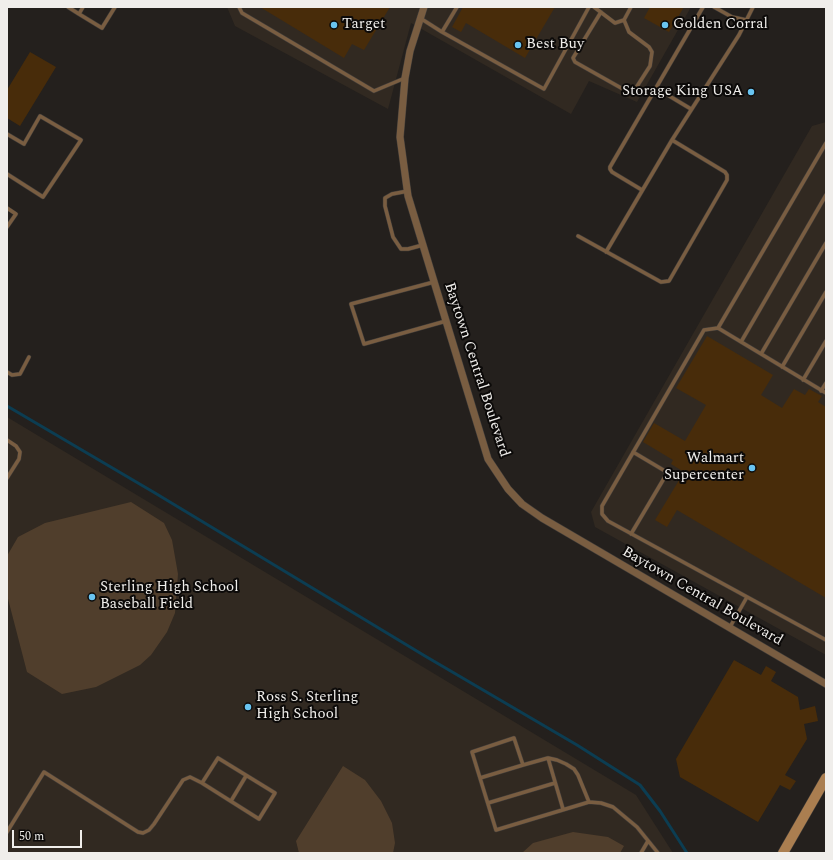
<!DOCTYPE html>
<style>
body{margin:0}
#map{position:relative;width:833px;height:860px;overflow:hidden;background:#24201d;font-family:Spectral,serif}
canvas{display:block}
.frame{position:absolute;inset:0;border:8px solid #f0eeeb;pointer-events:none}
.scale{position:absolute;left:12px;top:830px;width:70px;height:18px;box-sizing:border-box;border:2px solid #f0eeeb;border-top:0;padding-left:5px;font-size:12px;line-height:14px;white-space:nowrap;color:#f0eeeb;-webkit-text-stroke:3px #0c0a09;paint-order:stroke}
</style>
<div id="map">
<canvas width="833" height="860"></canvas>
<div class="frame"></div>
<div class="scale">50 m</div>
</div>
<script>
const ctx = document.querySelector('canvas').getContext('2d');
ctx.lineJoin = 'round';
function fill(path, color) { ctx.fillStyle = color; ctx.fill(path, 'evenodd'); }
const shape = rows => new Path2D(rows.map(r => 'M' + r).join(''));
function strokePath(path, color, width, dash) { ctx.strokeStyle = color; ctx.lineWidth = width; ctx.lineCap = dash ? 'butt' : 'round'; ctx.setLineDash(dash || []); ctx.stroke(path); }
function label(font, color, halo, rows, align = 'center') {
  ctx.font = font + ' Spectral,serif'; ctx.lineWidth = 4; ctx.setLineDash([]); ctx.textBaseline = 'middle'; ctx.strokeStyle = halo; ctx.fillStyle = color; for (const [text, x, y, turn = 0] of rows) {
    ctx.save(); ctx.translate(x, y); ctx.rotate((+turn || 0) * Math.PI / 180); ctx.textAlign = isNaN(turn) ? turn : align; if (halo) ctx.strokeText(text, 0, 0); ctx.fillText(text, 0, 0); ctx.restore();
  }
}
fill(shape([
 [227,7,691,7,637,102,589,81,571,114,411,23,388,109,235,26],
 [826,122,826,655,595,527,591,512,812,126],
 [7,417,636,795,673,853,7,853]
]), '#312921');
fill(shape([
 [131,502,164,523,172,540,178,574,175,613,167,632,151,655,140,665,96,687,62,694,27,672,7,595,7,556,18,537,45,523],
 [343,766,365,780,381,801,392,823,395,843,393,853,299,853,296,841],
 [573,832,608,837,624,846,620,853,522,853,533,843]
]), '#503e2c');
strokePath(shape([
 [7,406,155,493,425,656,577,745,640,785,660,811,687,853]
]), '#0c3d52', 3);
fill(shape([
 [260,7,390,7,364,50,352,44,344,58],
 [463,7,555,7,525,58,466,23,461,32,452,27],
 [650,7,684,7,669,32,644,18],
 [30,52,56,67,20,126,7,118,7,90],
 [707,336,773,375,761,395,782,408,794,389,805,395,809,389,822,396,818,402,826,407,826,598,677,510,667,527,655,520,684,472,671,464,673,460,643,442,654,423,685,441,706,405,676,388],
 [734,660,761,675,766,666,776,672,771,681,798,697,800,710,815,706,818,721,804,724,807,739,785,775,796,781,790,790,780,785,758,822,680,777,676,759]
]), '#482c0a');
const lane = shape([
 [68,7,79,14,83,7],
 [239,7,242,13,374,91,405,78],
 [594,7,615,23,624,20,631,7],
 [714,7,732,17,746,20],
 [601,12,573,58,575,62,630,93,634,91,650,66,652,52,649,47,629,32,624,20],
 [79,14,102,28,115,7],
 [420,18,442,32,544,89,589,7],
 [442,32,457,7],
 [656,88,691,109],
 [7,134,24,144,40,116,81,140,43,197,7,174],
 [826,143,718,328,826,393],
 [642,190,612,172,610,169,610,167,703,7],
 [408,191,392,194,385,198,385,206,393,237,401,249,408,249,423,245],
 [7,208,16,214,7,227],
 [578,236,661,282,669,281,727,180,727,175,725,172,672,140],
 [606,252,672,140,739,35,753,7],
 [434,282,351,304,364,344,446,321],
 [718,328,704,330,602,506,602,514,608,521,826,640],
 [741,342,826,195],
 [761,354,826,243],
 [782,367,826,292],
 [7,372,12,375,20,374,29,357],
 [803,380,826,341],
 [821,391,826,383],
 [7,440,16,446,20,452,19,459,7,478],
 [631,534,666,475,665,471,633,452],
 [730,627,747,597],
 [514,738,523,765,548,758,557,760,566,764,574,769,578,775,589,802,496,830,472,752,514,738],
 [218,758,275,793,259,819,202,783,218,758],
 [548,758,563,809],
 [480,778,523,765],
 [231,801,246,776],
 [589,802,601,803,613,807,637,827,658,853],
 [488,803,555,783],
 [7,832,44,772,138,832,143,833,149,830,154,824,183,780,190,777,202,783],
 [641,853,648,841]
]);
const street = shape([
 [424,7,410,51,405,78,400,137,408,196,488,459,508,489,522,504,542,518,826,684]
]);
const secondary = shape([
 [783,853,826,778]
]);
strokePath(lane, '#413d3a', 4.5);
strokePath(street, '#413d3a', 8);
strokePath(secondary, '#413d3a', 11);
strokePath(lane, '#795d41', 3.5);
strokePath(street, '#795d41', 7);
strokePath(secondary, '#aa7e50', 10);
for (const [x, y, r, color] of [
 [334,25,4,"#69c4f1"],
 [665,25,4,"#69c4f1"],
 [518,45,4,"#69c4f1"],
 [751,92,4,"#69c4f1"],
 [752,468,4,"#69c4f1"],
 [92,597,4,"#69c4f1"],
 [248,707,4,"#69c4f1"]
]) { const dot = new Path2D(); dot.arc(x, y, r, 0, 2 * Math.PI); ctx.fillStyle = color; ctx.fill(dot); strokePath(dot, '#0c0a09', 1.5); }
label('15px', '#f0eeeb', '#0c0a09', [
 ["Target",342,25],
 ["Golden Corral",673,25],
 ["Best Buy",526,45],
 ["Storage King USA",743,92,"right"],
 ["Walmart",744,459,"right"],
 ["Supercenter",744,476,"right"],
 ["Sterling High School",100,588],
 ["Baseball Field",100,605],
 ["Ross S. Sterling",256,698],
 ["High School",256,715]
], 'left');
label('15px', '#f0eeeb', '#0c0a09', [
 ["Baytown Central Boulevard",476,370,72],
 ["Baytown Central Boulevard",702,597,30]
]);
</script>
